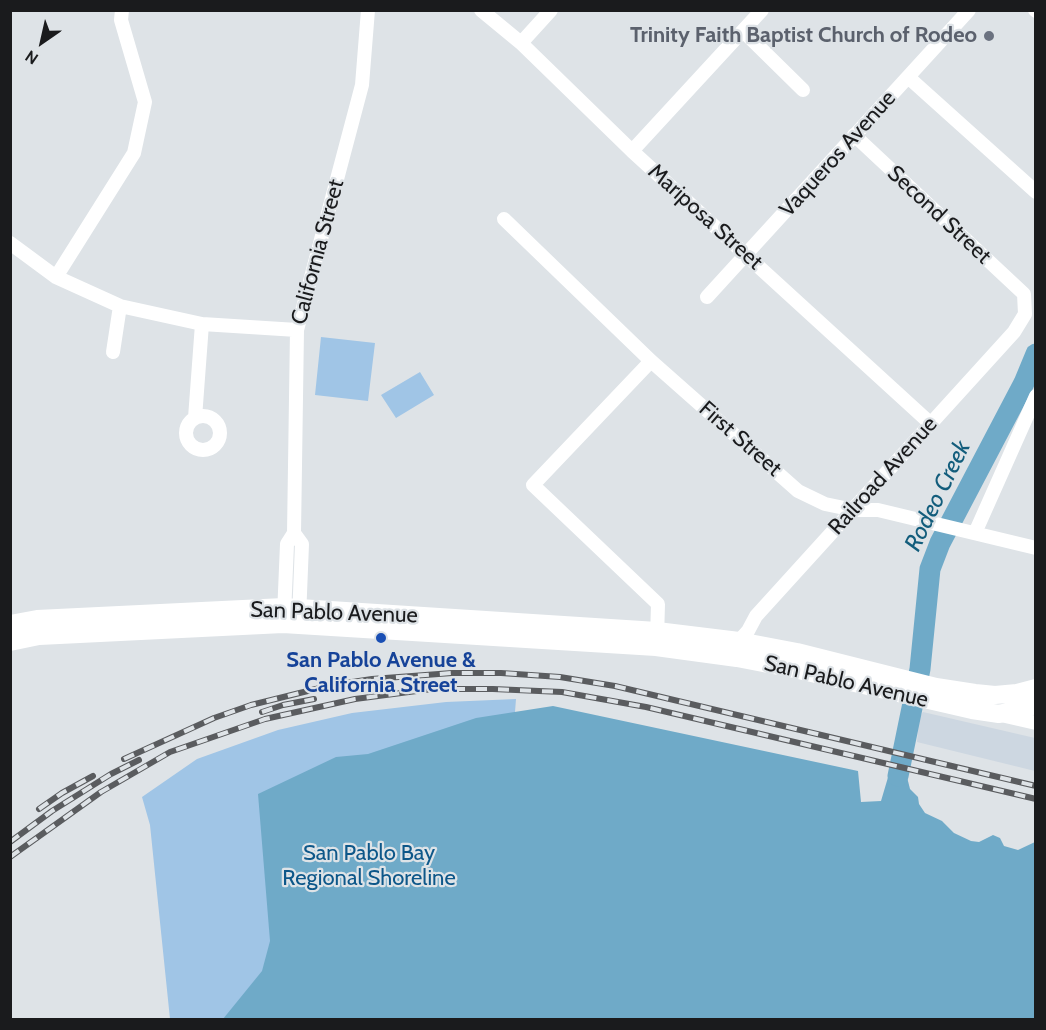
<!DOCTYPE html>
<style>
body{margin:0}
#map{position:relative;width:1046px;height:1030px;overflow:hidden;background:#dee3e7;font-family:Cabin,sans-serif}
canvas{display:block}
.frame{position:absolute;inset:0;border:12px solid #1a1b1d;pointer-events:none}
.north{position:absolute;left:12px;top:12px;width:60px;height:60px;-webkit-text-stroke:4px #dee3e7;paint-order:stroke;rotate:214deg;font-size:16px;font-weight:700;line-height:24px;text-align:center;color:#1a1b1d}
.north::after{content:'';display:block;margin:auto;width:21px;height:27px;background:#1a1b1d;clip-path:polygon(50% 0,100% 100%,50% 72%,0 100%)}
</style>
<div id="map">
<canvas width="1046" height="1030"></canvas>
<div class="frame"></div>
<div class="north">N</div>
</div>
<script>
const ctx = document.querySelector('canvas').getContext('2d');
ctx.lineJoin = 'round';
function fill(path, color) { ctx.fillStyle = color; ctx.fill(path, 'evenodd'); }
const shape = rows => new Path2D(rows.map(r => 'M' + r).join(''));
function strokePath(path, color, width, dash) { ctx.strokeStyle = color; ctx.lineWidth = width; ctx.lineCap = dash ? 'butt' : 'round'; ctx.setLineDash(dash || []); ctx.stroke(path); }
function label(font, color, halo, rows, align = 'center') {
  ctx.font = font + ' Cabin,sans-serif'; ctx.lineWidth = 4.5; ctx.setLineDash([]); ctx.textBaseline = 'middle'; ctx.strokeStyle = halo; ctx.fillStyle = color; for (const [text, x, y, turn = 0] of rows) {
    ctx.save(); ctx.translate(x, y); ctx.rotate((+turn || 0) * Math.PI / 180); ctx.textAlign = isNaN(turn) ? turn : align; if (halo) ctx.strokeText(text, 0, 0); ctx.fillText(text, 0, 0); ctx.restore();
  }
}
fill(shape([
 [923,712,1035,738,1035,771,917,742,919,718]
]), '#cdd7e1');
fill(shape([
 [321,337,375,343,368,401,315,395],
 [420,372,434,395,396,418,381,395],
 [516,699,515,712,534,1019,170,1019,150,825,142,797,197,759,278,730,352,713,446,702]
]), '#a0c5e6');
fill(shape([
 [553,706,858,771,861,802,881,801,889,774,907,777,910,789,918,797,919,804,925,813,942,821,954,833,971,841,979,842,993,835,1000,838,1004,846,1018,850,1035,842,1035,1019,223,1019,262,971,270,941,258,794,336,757,368,754,476,718]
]), '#6faac8');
strokePath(shape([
 [898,776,920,669,930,569,940,543,1024,383,1036,354]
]), '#6faac8', 21);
strokePath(shape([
 [481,10,521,43,632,151,931,424],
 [1035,10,1036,11],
 [743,31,803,90],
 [521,43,551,10],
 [908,77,1036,192],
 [632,151,762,10],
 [504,219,651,361,798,491,825,504,854,510,878,510,1036,548],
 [10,243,56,277,120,306,202,324,297,330],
 [56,277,134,153,145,102,121,20,122,10],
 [707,297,969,10],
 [113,352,120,306],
 [651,361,533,485,658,604,657,639],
 '186 433a17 17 0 1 1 34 0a17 17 0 1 1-34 0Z',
 [195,418,202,324],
 [294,533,302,544,299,618],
 [975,533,1036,396],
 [284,615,287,544,294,533,297,330,362,85,368,10],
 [738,647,739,641,748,631,756,616,1014,332,1025,314,1024,294,854,135],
 [1001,715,1036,723]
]), '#fff', 14);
strokePath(shape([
 [10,624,37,619,284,607,299,608,657,631,739,641,797,652,936,687,975,693,995,695,1017,693,1036,688],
 [10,642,39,636,283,624,299,625,656,647,737,658,794,669,972,710,999,714,1036,705]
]), '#fff', 18);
const rail = shape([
 [262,712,283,705,314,699],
 [124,759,214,718,251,705,332,685,372,679,452,673,501,673,560,677,615,686,1036,786],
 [39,809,62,793,93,776],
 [10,842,52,811,111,774,139,760],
 [10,857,101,792,170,752,265,719,355,699,432,689,493,689,562,692,646,707,1036,799]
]);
strokePath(rail, '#5a5c5f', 6);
strokePath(rail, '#dee3e7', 4, [11]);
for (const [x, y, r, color] of [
 [989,36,6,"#6b7280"],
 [381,638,6,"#1a4fb4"]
]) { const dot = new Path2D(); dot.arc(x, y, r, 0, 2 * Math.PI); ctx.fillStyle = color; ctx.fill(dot); strokePath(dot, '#dee3e7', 2); }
label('bold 22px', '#5b616d', '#dee3e7', [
 ["Trinity Faith Baptist Church of Rodeo",977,36]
], 'right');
label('22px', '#1a1b1d', '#dee3e7', [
 ["Vaqueros Avenue",838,154,-48],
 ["Second Street",939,215,43],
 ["Mariposa Street",705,217,42],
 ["California Street",318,252,-75],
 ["First Street",740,439,41],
 ["Railroad Avenue",883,476,-48],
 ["San Pablo Avenue",334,613,2],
 ["San Pablo Avenue",846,682,13]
]);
label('bold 22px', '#164399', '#dee3e7', [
 ["San Pablo Avenue &",381,661],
 ["California Street",381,686]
]);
label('22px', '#0d5789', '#dee3e7', [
 ["San Pablo Bay",369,854],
 ["Regional Shoreline",369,879]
]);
label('italic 24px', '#135d7c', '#dee3e7', [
 ["Rodeo Creek",938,496,-64]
]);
</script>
